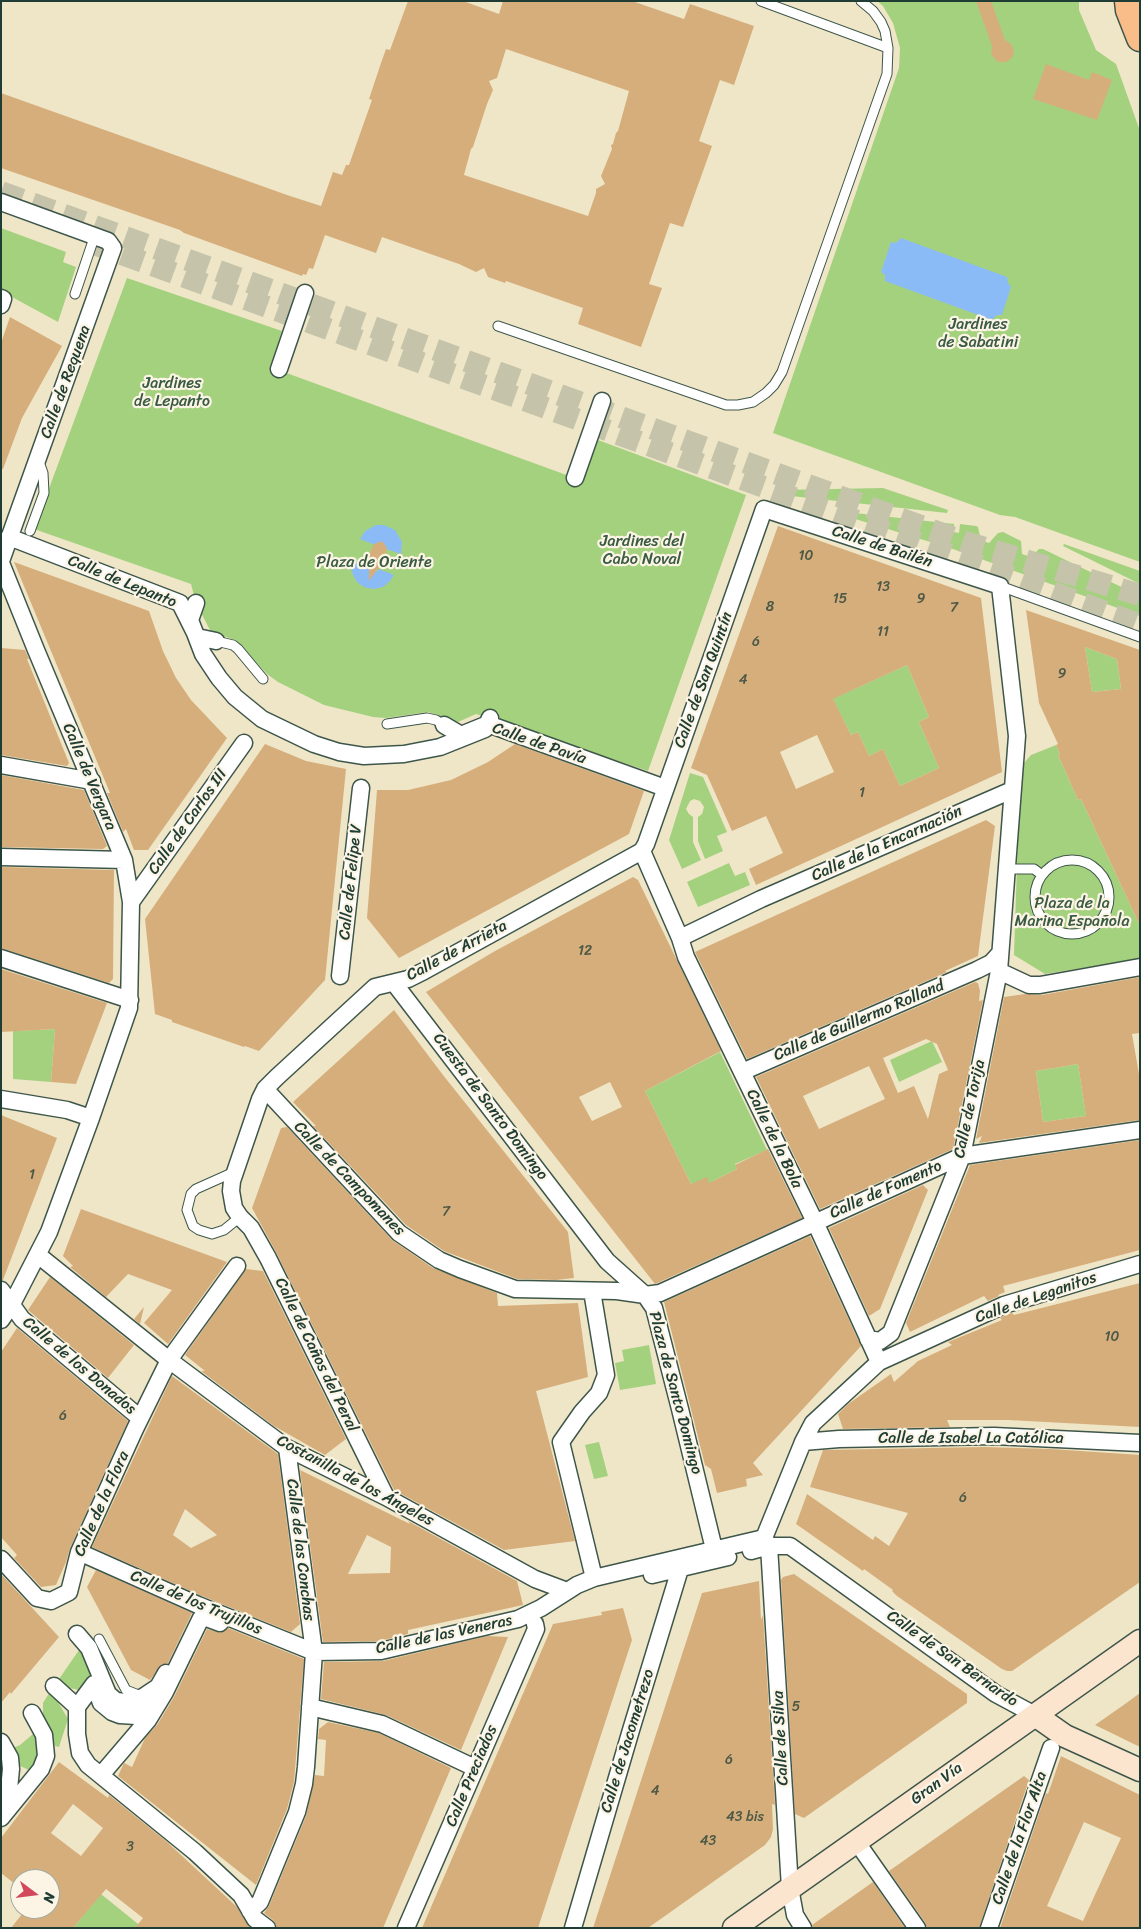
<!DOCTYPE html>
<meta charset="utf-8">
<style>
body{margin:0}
#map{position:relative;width:1141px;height:1929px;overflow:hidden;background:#efe6c8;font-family:Sriracha,sans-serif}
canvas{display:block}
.frame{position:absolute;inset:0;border:2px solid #1f3d34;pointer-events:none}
.north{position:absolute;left:10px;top:1869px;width:50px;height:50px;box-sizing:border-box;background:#fcf5e5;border:1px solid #a4ab9e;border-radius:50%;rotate:105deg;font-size:14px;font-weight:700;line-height:20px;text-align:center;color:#1f3d34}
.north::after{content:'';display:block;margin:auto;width:18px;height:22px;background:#d1495b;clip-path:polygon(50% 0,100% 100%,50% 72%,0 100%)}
</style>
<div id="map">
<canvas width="1141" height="1929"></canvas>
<div class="frame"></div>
<div class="north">N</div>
</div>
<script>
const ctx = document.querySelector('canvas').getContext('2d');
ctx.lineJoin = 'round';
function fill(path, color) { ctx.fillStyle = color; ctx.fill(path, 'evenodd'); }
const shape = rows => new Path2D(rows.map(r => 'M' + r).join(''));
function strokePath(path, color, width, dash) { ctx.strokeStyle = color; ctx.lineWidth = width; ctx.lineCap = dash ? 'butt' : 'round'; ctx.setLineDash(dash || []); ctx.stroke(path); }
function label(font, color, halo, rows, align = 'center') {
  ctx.font = font + ' Sriracha,sans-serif'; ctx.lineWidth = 4.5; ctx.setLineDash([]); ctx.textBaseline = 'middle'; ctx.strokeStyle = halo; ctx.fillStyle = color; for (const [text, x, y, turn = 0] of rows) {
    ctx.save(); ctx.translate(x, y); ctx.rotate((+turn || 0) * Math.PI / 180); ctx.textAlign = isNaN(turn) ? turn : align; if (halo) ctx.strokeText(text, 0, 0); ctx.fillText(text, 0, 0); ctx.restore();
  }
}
fill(shape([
 [877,1,1079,1,1079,10,1096,50,1116,64,1140,131,1140,562,1015,517,1000,515,773,433,899,68,900,48,893,23,883,6],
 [1,228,66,252,63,262,76,267,58,322,1,291],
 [127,278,282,331,270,367,583,481,598,440,746,495,648,771,476,714,458,722,428,712,386,718,373,717,324,705,278,682,267,674,235,640,211,632,196,603,191,584,34,529],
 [883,488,948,510,947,513,782,495,779,491,781,490],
 [837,511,954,524,954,532,959,533,960,524,976,526,978,527,981,540,989,543,998,533,1003,532,1021,541,1022,554,1031,557,1039,549,1043,549,1140,596,1140,616,953,549,839,514],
 [1064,544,1140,571,1140,584,1063,546],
 [1085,647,1117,659,1121,689,1092,692],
 [907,665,929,717,919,722,939,768,900,786,883,749,869,756,858,732,851,735,832,698,838,693,841,695],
 [1056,745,1060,754,1058,755,1078,800,1081,799,1140,926,1140,959,1045,974,1014,955,1020,774,1024,763,1031,755],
 [690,773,703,777,727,832,717,836,723,851,705,859,698,841,698,817,702,814,704,807,700,801,694,799,690,801,686,809,689,814,693,817,693,842,701,860,682,869,669,840],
 [729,863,735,876,745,872,750,885,698,907,687,882],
 [55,1029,51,1082,13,1079,13,1031],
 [932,1041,942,1062,899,1082,890,1060],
 [720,1052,767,1150,735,1164,737,1169,713,1181,715,1185,691,1184,645,1091],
 [1078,1064,1086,1116,1043,1122,1036,1071],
 [649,1345,656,1384,620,1390,615,1363,624,1361,622,1350],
 [599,1442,608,1476,594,1479,585,1445],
 [79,1650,82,1651,95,1682,85,1692,75,1689,68,1688,57,1682],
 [51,1690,68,1719,59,1747,55,1746,43,1714,43,1703],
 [33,1734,41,1748,31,1771,16,1764,13,1748,20,1745],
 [101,1894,143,1928,73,1928]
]), '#a4d17e');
fill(shape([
 [901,238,1007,277,1008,283,1011,287,1002,315,997,315,992,320,885,281,885,275,881,272,891,242,896,243],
 [376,525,384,525,395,530,402,542,401,554,386,549,385,545,381,542,375,545,360,539,365,531],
 [353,560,367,565,370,571,376,572,379,569,394,575,389,582,383,587,373,589,364,587,357,582,353,575,351,569]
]), '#8bbbf6');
fill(shape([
 [408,1,463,1,499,14,503,1,632,1,684,19,690,4,754,26,734,85,720,80,699,141,712,146,683,227,670,223,649,284,662,288,641,347,578,324,583,308,506,281,505,283,488,277,484,268,476,272,459,264,382,237,376,253,325,235,313,269,309,268,306,275,303,274,302,276,184,233,180,230,1,168,1,93,287,195,321,206,333,172,342,175,346,165,349,165,372,100,369,99,381,63,386,49,390,50],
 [506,49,629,91,618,131,616,133,613,144,611,145,612,149,601,176,605,184,596,189,596,193,588,216,464,175,471,149,473,147,487,104,493,90,489,81,497,78],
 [976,1,991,1,1005,40,1011,44,1014,51,1012,58,1006,62,998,62,993,57,991,53,992,46],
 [1046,64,1089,80,1092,72,1112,80,1097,120,1033,99],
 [10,317,62,346,22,418,3,469,1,469,1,343],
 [778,526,981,598,1002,772,756,885,749,869,783,853,766,816,732,831,707,775,691,768],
 [907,665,929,717,919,722,939,768,900,786,883,749,869,756,858,732,851,735,833,699],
 [817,735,834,772,796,789,780,752],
 [382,541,387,548,384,560,369,581,369,555,374,544],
 [14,562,149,611,163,651,176,678,191,700,227,738,148,850,134,850,126,829,123,832,107,793,110,793],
 [1026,610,1140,650,1140,926,1081,799,1078,800,1058,755,1060,754,1056,745,1058,744,1039,703],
 [1085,647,1117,659,1121,689,1092,692],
 [1,648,25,650,29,659,27,659,69,763,67,766,1,755],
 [265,744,306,761,346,769,325,980,259,1051,245,1046,244,1047,172,1022,172,1020,155,1014,145,919],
 [515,744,644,791,629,834,399,958,367,918,377,790,408,790,451,780,488,762],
 [1,775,84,790,107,846,103,849,1,847],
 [986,820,995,826,978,956,945,971,947,972,747,1059,695,952],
 [1,867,114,870,113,979,109,983,1,948],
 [633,877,638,880,721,1051,645,1091,691,1184,707,1177,709,1183,737,1169,735,1165,768,1149,802,1218,655,1284,426,992,495,951],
 [610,1082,622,1107,592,1121,579,1097],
 [1,969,107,1003,76,1084,51,1082,55,1029,1,1032],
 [1140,977,1140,1033,1132,1034,1140,1080,1140,1120,979,1143,982,1136,976,1139,1004,997,1025,994,1042,995],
 [1078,1064,1086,1116,1043,1122,1036,1071],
 [975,982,978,983,980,991,979,1001,983,1000,953,1149,820,1209,756,1077],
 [926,1039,937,1044,948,1070,939,1074,928,1119,914,1086,898,1093,883,1058],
 [869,1066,885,1099,819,1129,803,1096],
 [394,1010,443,1075,568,1232,574,1278,556,1280,517,1279,444,1251,406,1225,313,1126,316,1126,293,1102],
 [1,1115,57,1138,3,1280,1,1280],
 [287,1127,392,1240,433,1268,497,1293,498,1306,578,1303,588,1377,536,1391,575,1541,504,1550,394,1490,277,1254,252,1208,281,1128],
 [1140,1140,1140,1250,1003,1286,1005,1292,998,1295,999,1296,988,1301,984,1296,910,1332,906,1323,970,1165],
 [923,1185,928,1190,880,1309,869,1316,829,1228],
 [81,1209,227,1262,168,1344,144,1323,172,1290,128,1274,106,1297,70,1267,73,1266,63,1256],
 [810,1236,861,1346,753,1463,763,1475,746,1479,747,1486,717,1493,711,1469,705,1465,664,1302],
 [246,1269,263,1271,346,1439,325,1455,274,1426,201,1371,205,1371,185,1355],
 [50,1277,134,1345,108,1378,28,1310],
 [1140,1283,1140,1427,1008,1420,947,1420,950,1427,843,1429,838,1414,848,1404,891,1374,894,1382,918,1361,952,1345,948,1342,1002,1320,1000,1318,1008,1314,1012,1313,1014,1315],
 [144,1307,140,1324,134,1319],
 [17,1328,128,1421,70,1548,66,1562,56,1585,41,1587,14,1558,17,1555,1,1537,1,1352],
 [172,1376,278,1454,300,1624,291,1632,202,1596,92,1547],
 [185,1509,217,1535,191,1548,173,1535],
 [984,1447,1051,1449,1140,1455,1140,1582,1012,1671,1007,1671,1002,1669,897,1596,892,1591,893,1590,864,1569,863,1571,796,1524,807,1494,873,1540,875,1536,889,1546,908,1513,810,1487,823,1450],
 [300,1470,410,1524,408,1521,517,1581,523,1605,408,1630,408,1634,380,1641,323,1642],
 [367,1535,391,1547,390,1573,348,1574],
 [96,1570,192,1613,168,1663,161,1665,150,1680,131,1670,87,1587],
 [1,1574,59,1637,11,1694,10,1692,1,1703],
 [794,1574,967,1694,967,1703,804,1818,795,1814,781,1580,783,1577],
 [759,1581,761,1620,763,1615,775,1805,772,1804,773,1829,771,1837,765,1845,648,1928,593,1928,702,1593],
 [623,1608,632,1640,538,1928,422,1928,553,1624,602,1615,601,1612],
 [228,1628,304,1659,294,1782,287,1809,256,1885,118,1776,124,1763,132,1767,145,1738,157,1725,174,1697,207,1629,221,1633],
 [487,1636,508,1637,461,1750,386,1715,321,1699,324,1662,383,1661],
 [1140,1693,1140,1747,1095,1725,1125,1704],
 [328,1722,379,1733,451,1768,383,1928,277,1928,273,1920,264,1913,269,1906,306,1816,315,1775,324,1776,326,1740,318,1739,319,1729],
 [1061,1756,1140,1795,1140,1928,1000,1928,1046,1793,1048,1794],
 [1084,1822,1121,1838,1083,1921,1047,1906],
 [59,1762,108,1798,109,1795,167,1842,237,1907,250,1928,135,1928,143,1918,106,1889,73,1928,11,1928,26,1909,50,1909,50,1879,20,1879,20,1888,1,1873,1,1838],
 [73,1804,103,1828,81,1856,51,1833],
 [1024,1776,1029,1780,979,1928,927,1928,925,1922,889,1871],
 [873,1882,905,1928,813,1928,812,1925]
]), '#d6ae7c');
strokePath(shape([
 [1,192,965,542,1140,595],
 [91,243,1001,573,1140,625]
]), '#c5c4aa', 22, [22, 11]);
const lane = shape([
 [761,1,888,48],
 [75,294,95,235],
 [498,326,726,405,738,405,753,402,766,393,774,385,782,372,887,74,888,48,885,31,881,22,873,11,861,1],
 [30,531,44,493,43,473,38,459],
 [1000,586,1140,637],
 [216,641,233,645,238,649,263,679],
 [387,724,427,718,436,720,444,725],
 '1035 897a37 37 0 1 1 74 0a37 37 0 1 1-74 0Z',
 [1008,869,1034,869,1042,875],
 [234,1172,196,1189,191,1194,187,1210,193,1226,199,1230,212,1234,224,1230,240,1217],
 [99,1639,126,1690,141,1696]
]);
const street = shape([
 [1,202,108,241,113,248,1,561],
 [1,298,3,299,1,305],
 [279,369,305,293],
 [575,478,602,401],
 [9,537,180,603,197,637,216,641],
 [1,563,36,650,124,860,131,902,129,1008,91,1118,67,1110,1,1099],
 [196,603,190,620,203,654,219,678,235,697,262,719,314,744,339,752,364,756,404,754,440,747,485,729,490,718],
 [444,725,461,735,488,724,665,788],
 [1,765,92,781],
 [642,851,646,844,764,509,1000,586,1017,736,999,971,962,1156,891,1333,880,1341,868,1339],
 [642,851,680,938,686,957,815,1222,879,1362],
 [1,857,124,860],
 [131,902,244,743],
 [680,938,761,899,1012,790],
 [1,958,130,1000],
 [999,971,1029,985,1040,985,1140,967],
 [340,976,361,788],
 [394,983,607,1261,645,1295,654,1308,680,1409,714,1549],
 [742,1072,977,970,991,963,1000,953],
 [265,1089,399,1233,439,1260,460,1269,515,1289,617,1291,645,1295,660,1293,962,1156,1140,1130],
 [38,1255,169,1360,287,1448,386,1497,535,1579,567,1591],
 [1,1290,22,1319,140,1418],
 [592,1291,606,1375,599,1393,582,1412,561,1442,594,1578],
 [1,1320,12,1304,49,1232,91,1118],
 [803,1442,839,1439,994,1436,1140,1443],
 [386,1497,268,1258,251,1228,240,1217,234,1208,231,1191,232,1181,260,1099,265,1089,277,1077,375,987,408,979,424,971,642,851],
 [764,1538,803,1442,813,1423,879,1362,1004,1305,1140,1264],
 [764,1538,769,1546,790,1888,795,1915,803,1928],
 [751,1551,769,1546,790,1546,996,1694,1035,1715],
 [79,1552,198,1605,314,1652,381,1651,518,1619,541,1608,577,1585,594,1578,764,1538],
 [1,1559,37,1598,51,1601,69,1592,79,1552,135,1429,169,1360,237,1266],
 [652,1575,728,1557],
 [77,1634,89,1648,108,1694,116,1701,127,1702,143,1697,158,1687,166,1673],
 [54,1686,77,1707,77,1734,80,1753,88,1765,195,1852,241,1895,255,1919,267,1928],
 [77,1707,94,1684,101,1703,112,1712,120,1715,136,1716,156,1705],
 [310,1707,382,1724,475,1768],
 [1,1742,10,1758,11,1769,9,1789,1,1804],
 [101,1775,148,1720,165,1692,201,1618,204,1617,220,1623],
 [1,1818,41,1769,46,1756,44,1735,32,1713],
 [856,1841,917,1928],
 [250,1911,260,1902,297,1812,304,1784,306,1767,314,1652,287,1448],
 [406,1928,536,1629,535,1624],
 [573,1928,631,1730,680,1569,684,1562],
 [989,1928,1051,1748]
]);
const secondary = shape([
 [1035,1715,1065,1736,1140,1770],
 [734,1928,1140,1641]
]);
const primary = shape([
 [1128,1,1129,10,1140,38]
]);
strokePath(lane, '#3e564a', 11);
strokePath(street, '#3e564a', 19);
strokePath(secondary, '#3e564a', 25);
strokePath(primary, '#3e564a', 29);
strokePath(lane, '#fff', 9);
strokePath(street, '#fff', 16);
strokePath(secondary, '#fce5cf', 22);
strokePath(primary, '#f8bd88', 26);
label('14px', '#4d5946', null, [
 ["10",806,556],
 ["13",883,587],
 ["15",840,599],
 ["9",921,599],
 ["8",770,607],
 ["7",954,608],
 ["11",883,632],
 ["6",756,642],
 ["9",1062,674],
 ["4",743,680],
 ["1",862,793],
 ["12",585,951],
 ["1",32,1175],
 ["7",446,1212],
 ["10",1112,1337],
 ["6",63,1416],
 ["6",963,1498],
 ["5",796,1707],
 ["6",729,1760],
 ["4",655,1791],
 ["43 bis",745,1817],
 ["43",708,1841],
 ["3",130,1847]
]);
label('16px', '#3a5b43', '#fcf5e5', [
 ["Jardines",978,325],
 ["de Sabatini",978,343],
 ["Jardines",172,384],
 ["de Lepanto",172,402],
 ["Jardines del",642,542],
 ["Cabo Noval",642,560],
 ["Plaza de Oriente",374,563],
 ["Plaza de la",1072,904],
 ["Marina Española",1072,922]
]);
label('16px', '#1f3d34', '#fcf5e5', [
 ["Calle de Requena",66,382,-70],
 ["Calle de Bailén",882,547,18],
 ["Calle de Lepanto",122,582,22],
 ["Calle de San Quintín",704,680,-70],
 ["Calle de Pavía",539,744,19],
 ["Calle de Vergara",89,777,67],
 ["Calle de Carlos III",188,822,-55],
 ["Calle de la Encarnación",887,844,-24],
 ["Calle de Felipe V",351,882,-84],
 ["Calle de Arrieta",457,951,-28],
 ["Calle de Guillermo Rolland",859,1021,-23],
 ["Cuesta de Santo Domingo",490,1107,53],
 ["Calle de Torija",970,1109,-78],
 ["Calle de la Bola",774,1139,64],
 ["Calle de Campomanes",349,1179,46],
 ["Calle de Fomento",886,1190,-24],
 ["Calle de Leganitos",1036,1298,-19],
 ["Calle de Caños del Peral",316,1355,64],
 ["Calle de los Donados",79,1366,40],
 ["Plaza de Santo Domingo",675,1393,75],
 ["Calle de Isabel La Católica",971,1439],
 ["Costanilla de los Ángeles",355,1481,28],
 ["Calle de la Flora",102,1504,-66],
 ["Calle de las Conchas",300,1550,83],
 ["Calle de los Trujillos",196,1603,23],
 ["Calle de las Veneras",444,1635,-12],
 ["Calle de San Bernardo",952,1659,35],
 ["Calle de Silva",781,1738,-93],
 ["Calle de Jacometrezo",628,1741,-73],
 ["Calle Preciados",472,1776,-67],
 ["Gran Vía",937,1784,-36],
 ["Calle de la Flor Alta",1020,1838,-71]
]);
</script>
